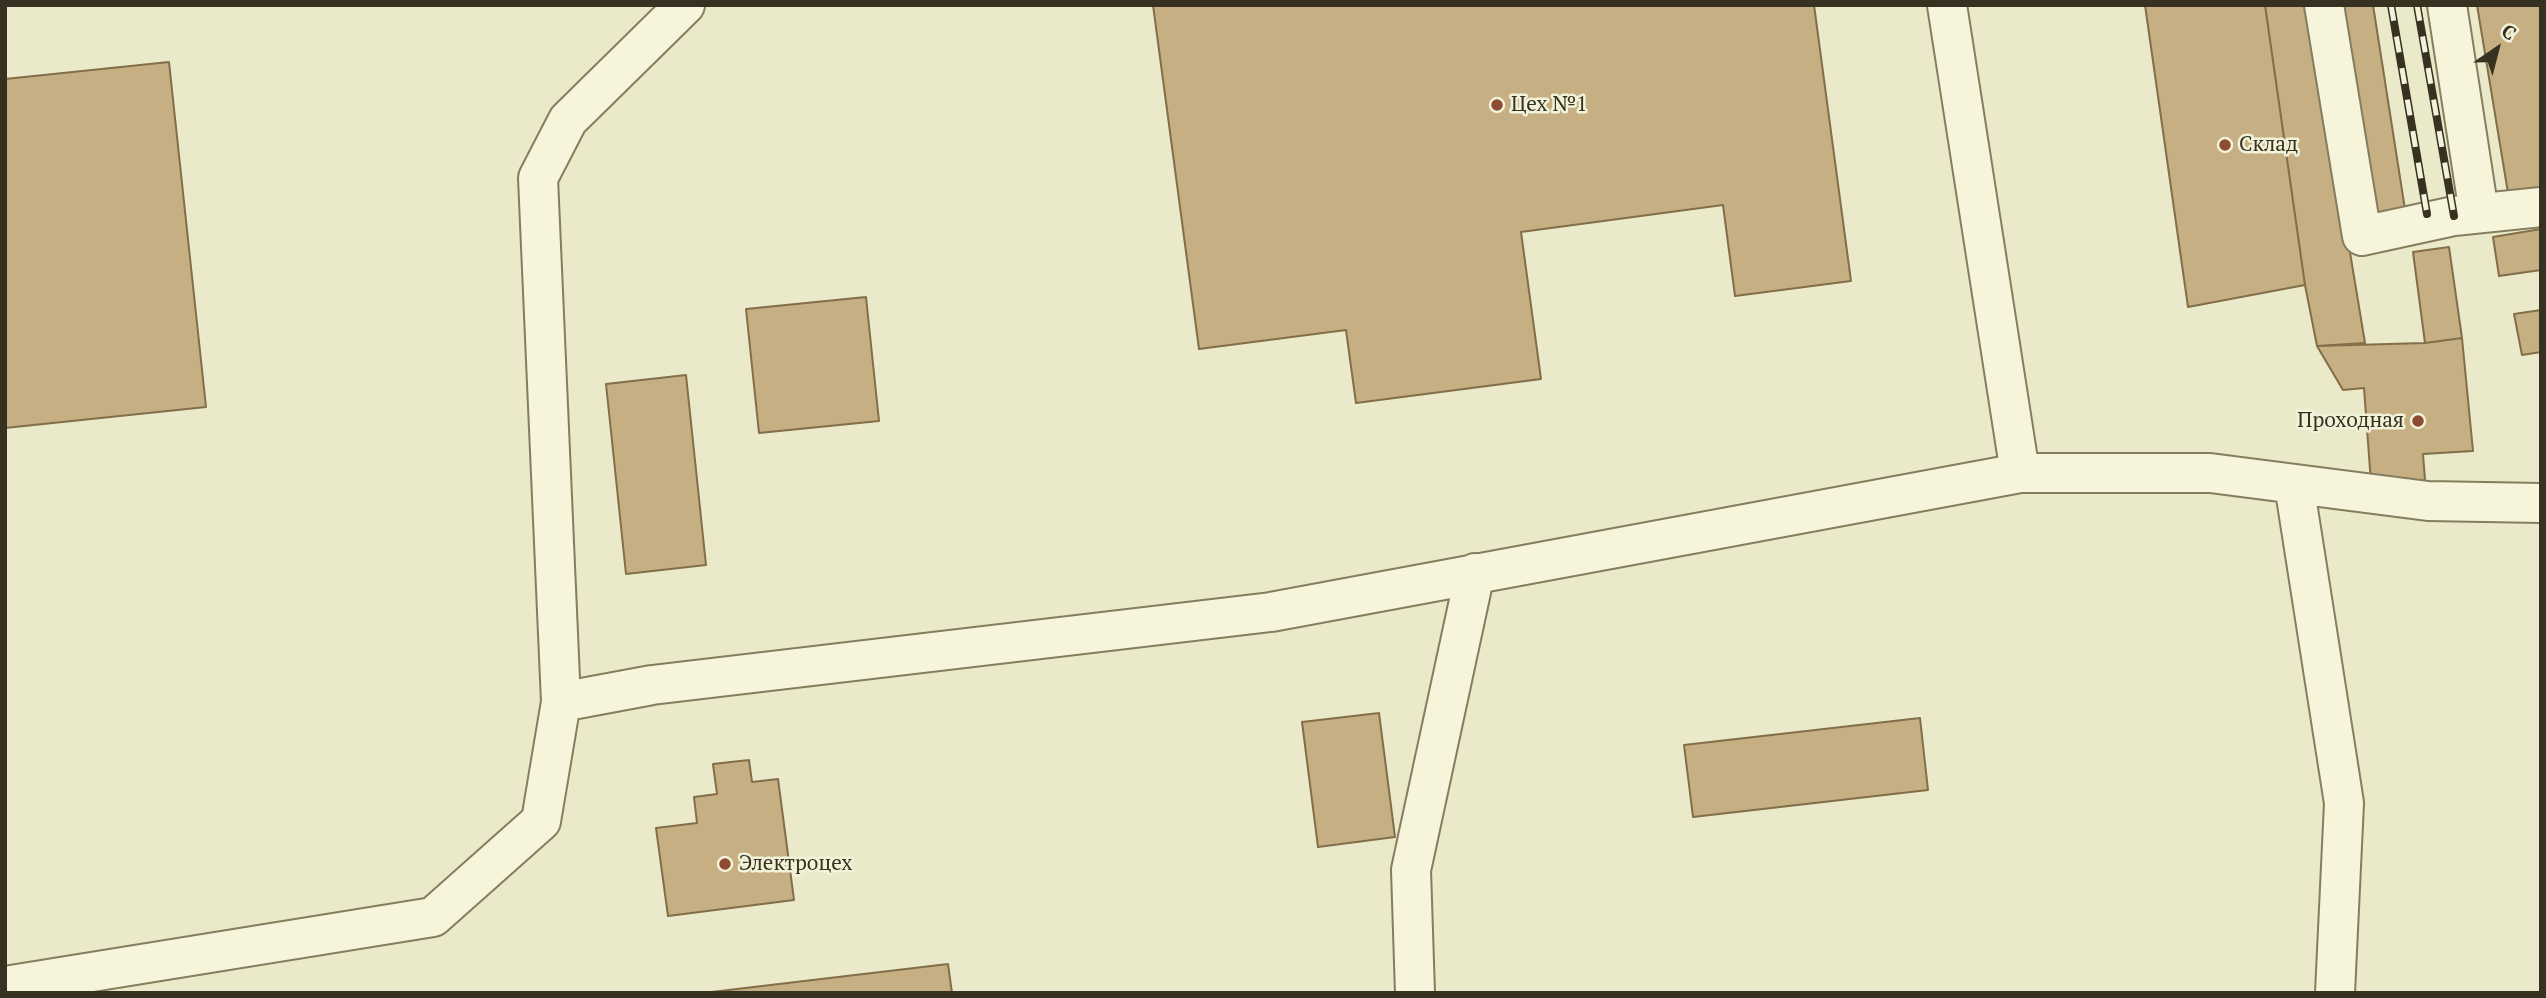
<!DOCTYPE html>
<meta charset="utf-8">
<style>
body{margin:0}
#map{position:relative;width:2546px;height:998px;overflow:hidden;background:#eae9c9;font-family:"PT Serif",serif}
canvas{display:block}
.frame{position:absolute;inset:0;border:7px solid #373121;pointer-events:none}
.north{position:absolute;left:2462px;top:14px;width:70px;height:70px;-webkit-text-stroke:5px #f2f2d8;paint-order:stroke;rotate:35deg;font-size:19px;font-weight:700;line-height:28px;text-align:center;color:#373121}
.north::after{content:'';display:block;margin:auto;width:24px;height:32px;background:#373121;clip-path:polygon(50% 0,100% 100%,50% 72%,0 100%)}
</style>
<div id="map">
<canvas width="2546" height="998"></canvas>
<div class="frame"></div>
<div class="north">С</div>
</div>
<script>
const ctx = document.querySelector('canvas').getContext('2d');
ctx.lineJoin = 'round';
function fill(path, color) { ctx.fillStyle = color; ctx.fill(path, 'evenodd'); }
const shape = rows => new Path2D(rows.map(r => 'M' + r).join(''));
function strokePath(path, color, width, dash) { ctx.strokeStyle = color; ctx.lineWidth = width; ctx.lineCap = dash ? 'butt' : 'round'; ctx.setLineDash(dash || []); ctx.stroke(path); }
function label(font, color, halo, rows, align = 'center') {
  ctx.font = font + ' "PT Serif",serif'; ctx.lineWidth = 5; ctx.setLineDash([]); ctx.textBaseline = 'middle'; ctx.strokeStyle = halo; ctx.fillStyle = color; for (const [text, x, y, turn = 0] of rows) {
    ctx.save(); ctx.translate(x, y); ctx.rotate((+turn || 0) * Math.PI / 180); ctx.textAlign = isNaN(turn) ? turn : align; if (halo) ctx.strokeText(text, 0, 0); ctx.fillText(text, 0, 0); ctx.restore();
  }
}
const building = shape([
 [1153,5,1814,5,1851,281,1735,296,1723,205,1521,232,1541,379,1356,403,1346,330,1199,349,1153,5],
 [2145,5,2265,5,2305,285,2188,307,2145,5],
 [2265,5,2309,5,2365,343,2317,346,2305,285,2265,5],
 [2340,5,2373,5,2407,222,2378,227,2340,5],
 [2477,5,2541,5,2541,201,2510,205,2477,5],
 [169,62,206,407,5,428,5,79,169,62],
 [2541,229,2541,270,2499,276,2493,237,2541,229],
 [2449,247,2462,338,2425,343,2413,252,2449,247],
 [866,297,879,421,759,433,746,309,866,297],
 [2541,310,2541,352,2522,355,2514,314,2541,310],
 [2462,338,2473,451,2423,454,2425,480,2371,483,2364,388,2343,390,2317,346,2425,343,2462,338],
 [686,375,706,565,626,574,606,384,686,375],
 [1379,713,1395,837,1318,847,1302,722,1379,713],
 [1920,718,1928,790,1693,817,1684,745,1920,718],
 [749,760,752,782,778,779,794,900,668,916,656,828,697,823,694,797,717,794,713,764,749,760],
 [948,964,952,993,703,993,948,964]
]);
fill(building, '#c5af83');
strokePath(building, '#826e48', 2);
const minor = shape([
 [1947,5,2020,473],
 [2324,5,2362,236,2454,216,2541,207],
 [2447,5,2479,213],
 [2294,484,2344,803,2335,993],
 [561,702,538,178,568,120,685,5],
 [5,986,433,917,541,821,561,702,652,685,1271,612,2020,473,2210,473,2428,501,2541,503],
 [1415,993,1411,870,1475,573]
]);
strokePath(minor, '#857d5f', 42);
strokePath(minor, '#f6f5db', 38);
const rail = shape([
 [2391,5,2427,214],
 [2417,5,2454,216]
]);
strokePath(rail, '#373121', 8);
strokePath(rail, '#f2f2d8', 5, [16]);
for (const [x, y, r, color] of [
 [1497,105,7,"#8e4c35"],
 [2225,145,7,"#8e4c35"],
 [2418,421,7,"#8e4c35"],
 [725,864,7,"#8e4c35"]
]) { const dot = new Path2D(); dot.arc(x, y, r, 0, 2 * Math.PI); ctx.fillStyle = color; ctx.fill(dot); strokePath(dot, '#f2f2d8', 2.5); }
label('21px', '#373121', '#f2f2d8', [
 ["Цех №1",1511,105],
 ["Склад",2239,145],
 ["Проходная",2404,421,"right"],
 ["Электроцех",739,864]
], 'left');
</script>
